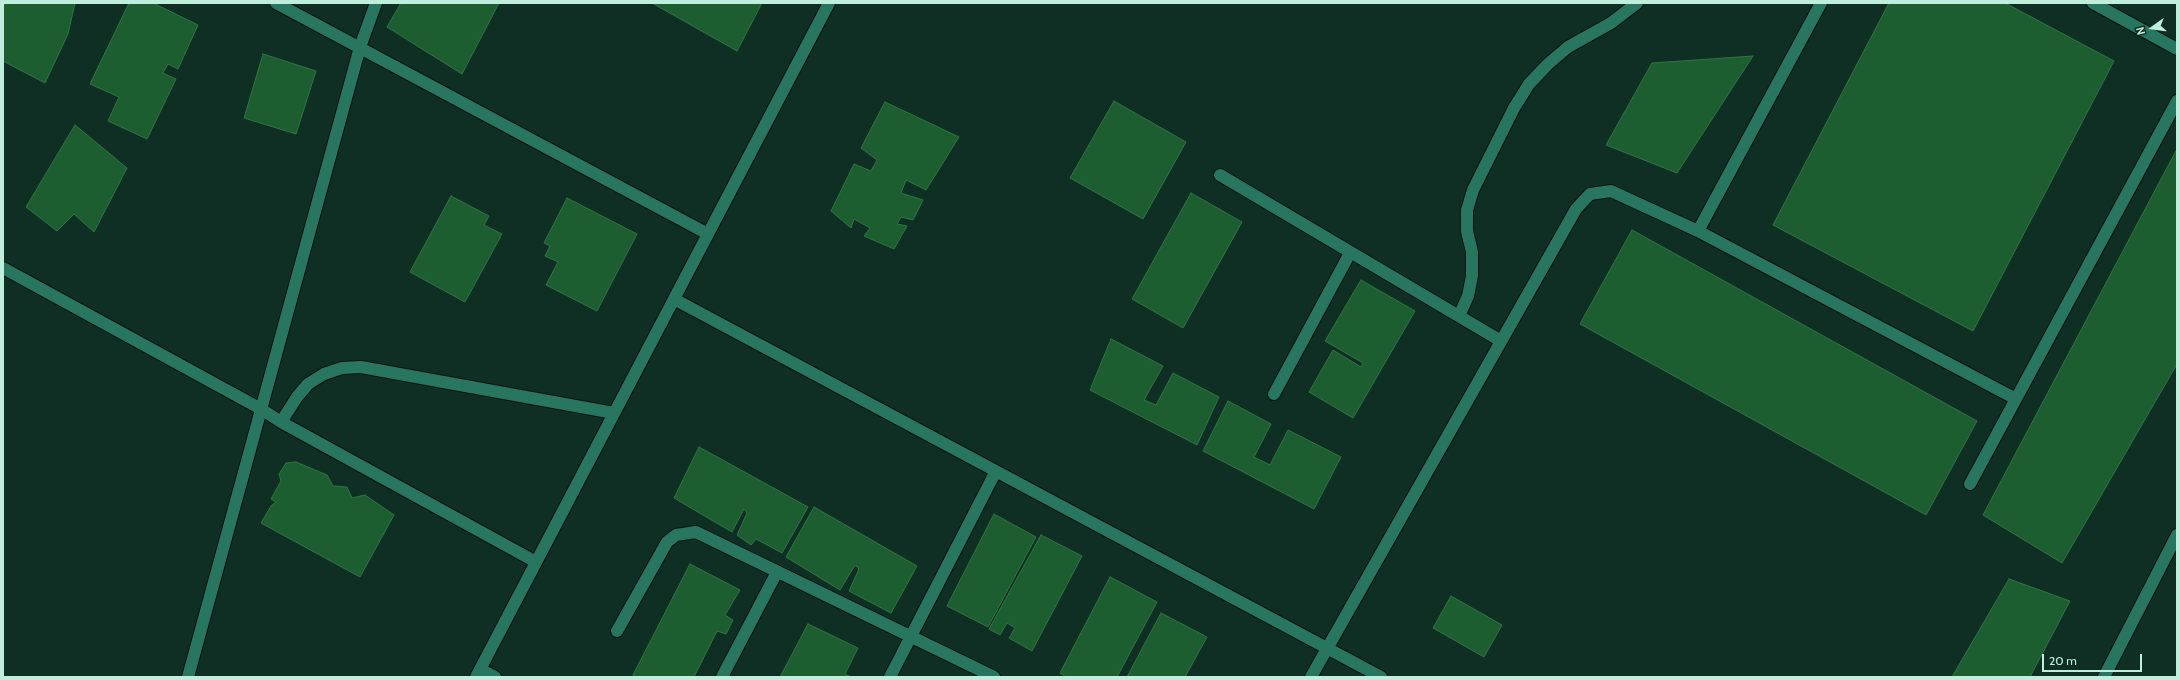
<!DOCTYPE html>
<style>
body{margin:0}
#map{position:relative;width:2180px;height:680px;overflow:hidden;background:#0f2f25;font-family:Cabin,sans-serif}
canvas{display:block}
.frame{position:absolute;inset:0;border:4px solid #c0eedd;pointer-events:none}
.north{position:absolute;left:2132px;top:8px;width:40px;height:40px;-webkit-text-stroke:3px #0f2f25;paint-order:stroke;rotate:256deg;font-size:11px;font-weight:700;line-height:16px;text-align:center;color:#c0eedd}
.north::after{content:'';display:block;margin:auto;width:14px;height:18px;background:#c0eedd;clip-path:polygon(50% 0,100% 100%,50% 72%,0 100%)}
.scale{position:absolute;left:2042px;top:654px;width:100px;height:18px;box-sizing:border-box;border:2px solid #c0eedd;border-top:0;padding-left:5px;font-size:12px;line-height:14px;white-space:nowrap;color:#c0eedd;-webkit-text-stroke:3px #0f2f25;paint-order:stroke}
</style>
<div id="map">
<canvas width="2180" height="680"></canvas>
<div class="frame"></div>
<div class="north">N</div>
<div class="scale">20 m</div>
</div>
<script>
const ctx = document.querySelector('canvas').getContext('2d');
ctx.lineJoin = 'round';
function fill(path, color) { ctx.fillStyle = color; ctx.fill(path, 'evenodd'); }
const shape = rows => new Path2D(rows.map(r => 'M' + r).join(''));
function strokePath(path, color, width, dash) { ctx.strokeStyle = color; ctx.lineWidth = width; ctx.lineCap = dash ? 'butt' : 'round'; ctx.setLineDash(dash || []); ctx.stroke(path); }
const building = shape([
 [5,3,75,3,68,34,45,83,3,61,3,7,5,3],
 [129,3,153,3,198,25,178,69,168,64,163,73,176,79,147,139,108,121,119,97,90,84,129,3],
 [401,3,499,3,462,74,387,27,401,3],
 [652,3,762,3,737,51,652,3],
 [1889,3,2005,3,2114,61,1973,331,1773,225,1889,3],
 [263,54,316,71,296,134,244,118,263,54],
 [1753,56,1677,173,1606,145,1652,63,1753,56],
 [1114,101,1186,142,1143,219,1070,178,1114,101],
 [885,102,959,137,926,190,906,180,901,193,923,200,913,220,901,217,897,224,907,226,894,249,864,236,870,228,854,219,851,228,831,211,854,164,871,171,877,160,861,148,885,102],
 [75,125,127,168,94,232,74,214,57,231,26,207,75,125],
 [2177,149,2177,364,2062,563,1983,515,2177,149],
 [1191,193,1242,222,1183,328,1132,299,1191,193],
 [451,196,489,216,484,225,502,234,465,302,410,272,451,196],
 [567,198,637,234,597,311,546,285,558,262,545,256,550,246,544,243,567,198],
 [1632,230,1977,421,1926,515,1580,324,1632,230],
 [1361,280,1415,311,1353,418,1309,392,1333,350,1361,367,1363,363,1325,341,1361,280],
 [1111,339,1163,366,1144,400,1156,405,1173,373,1219,397,1197,445,1090,390,1111,339],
 [1228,401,1271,424,1254,457,1270,465,1288,430,1341,457,1314,509,1203,451,1228,401],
 [699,447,808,507,782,553,756,539,751,545,737,535,747,513,744,509,732,532,674,498,699,447],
 [296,462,327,475,333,486,347,487,352,498,365,495,394,515,360,577,261,523,271,506,276,502,271,499,281,481,279,474,286,463,296,462],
 [814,507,917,566,891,613,849,591,859,569,855,565,840,590,786,557,814,507],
 [994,514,1036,537,988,627,947,606,994,514],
 [1041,535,1082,556,1032,651,1009,638,1015,628,1007,623,1000,635,989,629,1041,535],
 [690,564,740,590,725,615,733,620,726,634,717,631,694,677,636,677,633,675,690,564],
 [1110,577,1157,602,1117,677,1066,677,1060,673,1110,577],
 [2009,579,2070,601,2030,677,1952,677,2009,579],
 [1451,596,1502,625,1484,657,1433,628,1451,596],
 [1161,613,1207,637,1185,677,1127,677,1161,613],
 [808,624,858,648,845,674,851,677,780,677,808,624]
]);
fill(building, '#1d5e30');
strokePath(building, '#307543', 1);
const lane = shape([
 [1274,394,1350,253]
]);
const street = shape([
 [276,3,708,234],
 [2093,3,2177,49],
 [1220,175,1501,341],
 [1698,231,1821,3],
 [3,268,261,409,281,422,536,562],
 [674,299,1381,677],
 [1459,316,1468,296,1472,276,1472,252,1467,231,1467,210,1473,190,1514,108,1529,84,1548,64,1568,47,1611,23,1637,3],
 [281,422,297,397,308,384,324,374,342,368,361,367,614,413],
 [1970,484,2177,101],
 [617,631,667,542,676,535,696,532,994,677],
 [480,669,495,677],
 [188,677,360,47,376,3],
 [476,677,829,3],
 [722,677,777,572],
 [890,677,996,471],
 [1311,677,1576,209,1590,194,1611,191,1698,231,2016,399],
 [2104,677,2177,535]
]);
strokePath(lane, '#071410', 14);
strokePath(street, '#071410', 14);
strokePath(lane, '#28765f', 12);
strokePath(street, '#28765f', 12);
</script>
